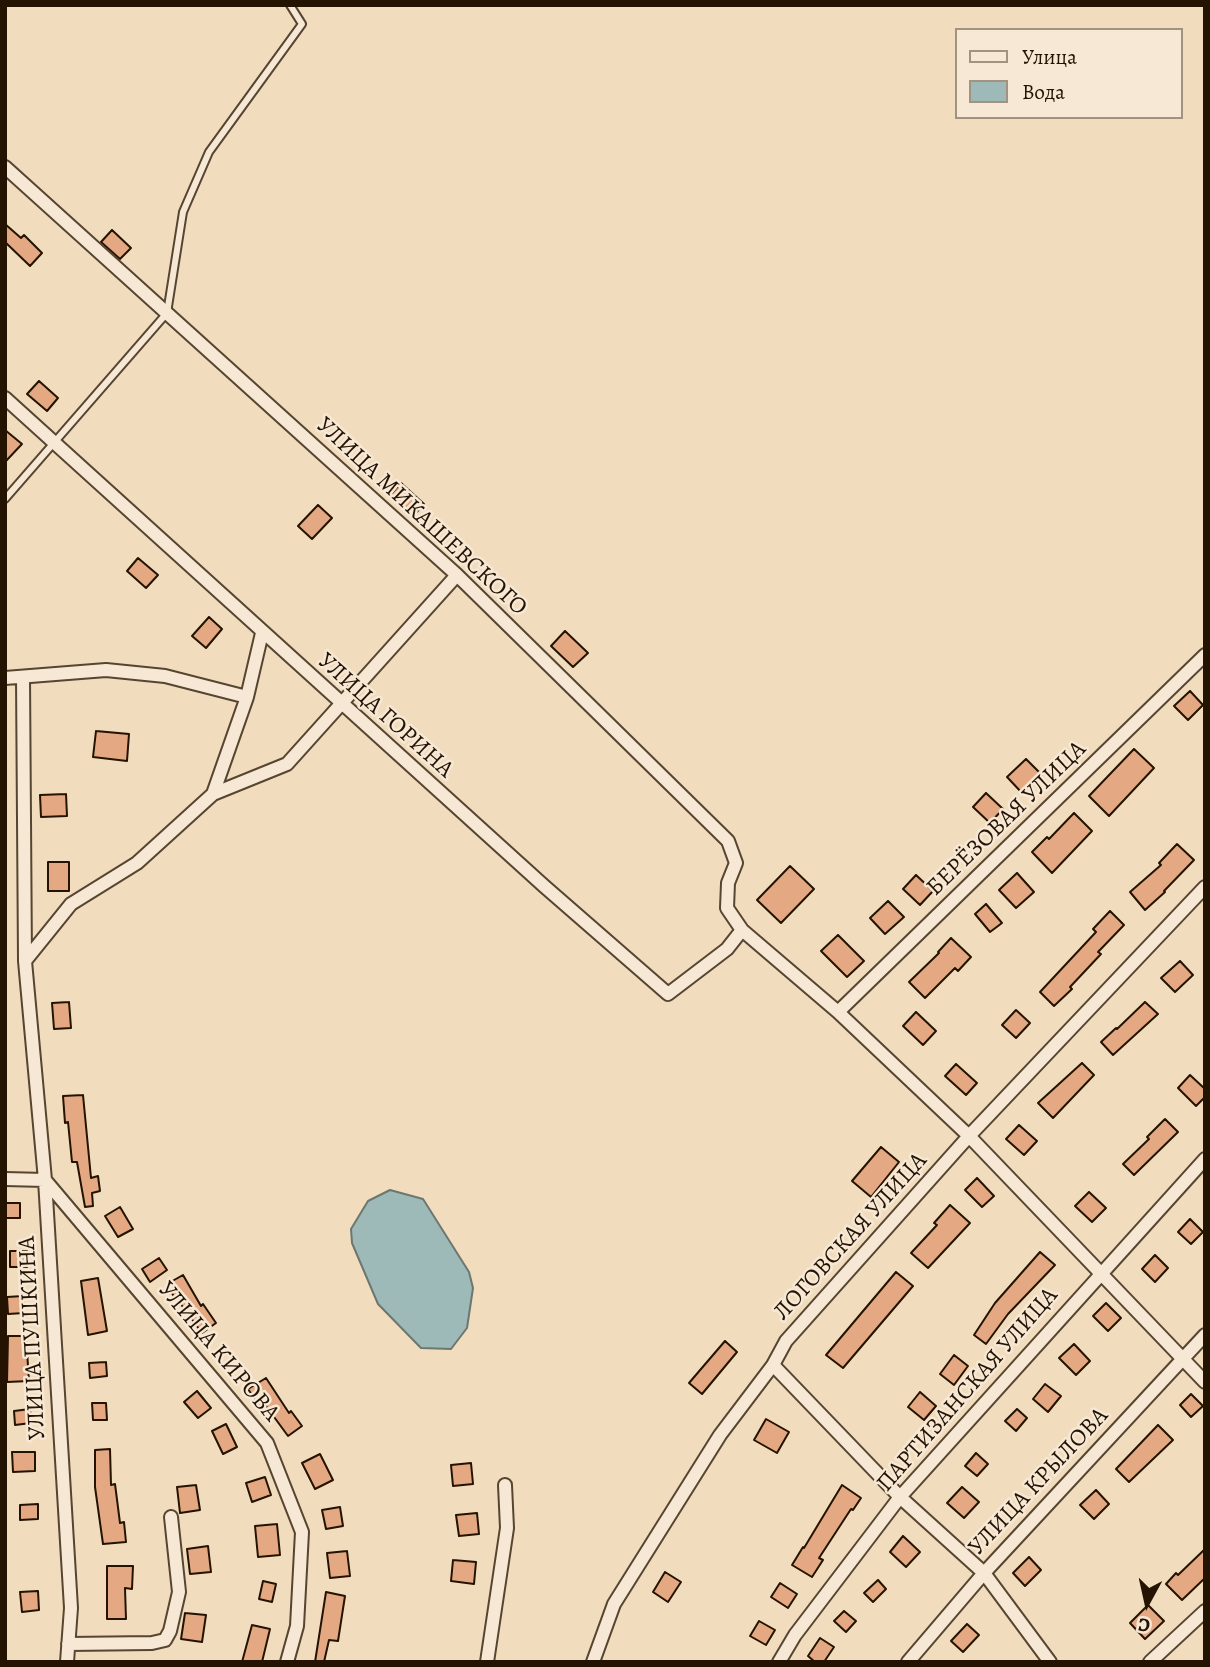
<!DOCTYPE html>
<meta charset="utf-8">
<style>
body{margin:0}
#map{position:relative;width:1210px;height:1667px;overflow:hidden;background:#f1dcbe;font-family:Alegreya,serif}
canvas{display:block}
.frame{position:absolute;inset:0;border:7px solid #231300;pointer-events:none}
.legend{position:absolute;left:955px;top:28px;width:228px;height:91px;box-sizing:border-box;background:#f6e8d5;border:2px solid #a29380;margin:0;padding:9px 12px;list-style:none;font-size:21px;color:#231300}
.legend li{display:flex;align-items:center;gap:14px;height:35px}
.legend b{width:35px;border:2px solid #a29380}
.north{position:absolute;left:1112px;top:1569px;width:70px;height:70px;-webkit-text-stroke:5px #f6e8d5;paint-order:stroke;rotate:188deg;font-size:19px;font-weight:700;line-height:28px;text-align:center;color:#231300}
.north::after{content:'';display:block;margin:auto;width:24px;height:32px;background:#231300;clip-path:polygon(50% 0,100% 100%,50% 72%,0 100%)}
</style>
<div id="map">
<canvas width="1210" height="1667"></canvas>
<div class="frame"></div>
<ul class="legend">
<li><b style="height:9px;background:#f6e8d5"></b>Улица</li>
<li><b style="height:19px;background:#9dbab9"></b>Вода</li>
</ul>
<div class="north">С</div>
</div>
<script>
const ctx = document.querySelector('canvas').getContext('2d');
ctx.lineJoin = 'round';
function fill(path, color) { ctx.fillStyle = color; ctx.fill(path, 'evenodd'); }
const shape = rows => new Path2D(rows.map(r => 'M' + r).join(''));
function strokePath(path, color, width, dash) { ctx.strokeStyle = color; ctx.lineWidth = width; ctx.lineCap = dash ? 'butt' : 'round'; ctx.setLineDash(dash || []); ctx.stroke(path); }
function label(font, color, halo, rows, align = 'center') {
  ctx.font = font + ' Alegreya,serif'; ctx.lineWidth = 5; ctx.setLineDash([]); ctx.textBaseline = 'middle'; ctx.strokeStyle = halo; ctx.fillStyle = color; for (const [text, x, y, turn = 0] of rows) {
    ctx.save(); ctx.translate(x, y); ctx.rotate((+turn || 0) * Math.PI / 180); ctx.textAlign = isNaN(turn) ? turn : align; if (halo) ctx.strokeText(text, 0, 0); ctx.fillText(text, 0, 0); ctx.restore();
  }
}
const water = shape([
 [390,1190,423,1199,469,1272,473,1288,467,1328,451,1349,421,1348,378,1304,352,1243,351,1229,368,1201,390,1190]
]);
fill(water, '#9dbab9');
strokePath(water, '#6c776f', 2);
const building = shape([
 [5,224,21,238,24,235,42,253,30,266,5,242,5,224],
 [112,230,131,248,120,259,101,242,112,230],
 [39,381,58,398,47,411,27,394,39,381],
 [5,430,22,444,5,462,5,430],
 [401,483,424,504,413,516,390,495,401,483],
 [318,505,332,518,312,539,298,526,318,505],
 [138,558,158,575,146,588,127,571,138,558],
 [209,617,222,629,206,648,192,636,209,617],
 [565,631,588,653,573,667,551,646,565,631],
 [1190,691,1203,705,1188,720,1174,706,1190,691],
 [96,731,129,734,127,761,93,757,96,731],
 [1134,749,1154,768,1109,816,1089,796,1134,749],
 [1026,759,1042,775,1023,794,1007,777,1026,759],
 [986,793,1003,809,990,823,973,807,986,793],
 [66,794,67,816,41,817,40,795,66,794],
 [1074,813,1092,831,1052,873,1032,852,1047,837,1049,839,1074,813],
 [1177,844,1194,860,1164,891,1165,892,1145,910,1130,892,1161,865,1159,863,1177,844],
 [48,862,69,862,69,891,48,891,48,862],
 [790,866,814,889,781,923,757,900,790,866],
 [1017,873,1034,892,1016,908,999,890,1017,873],
 [916,875,933,891,920,905,903,889,916,875],
 [888,901,904,917,885,934,870,918,888,901],
 [986,904,1002,923,990,932,975,914,986,904],
 [1110,911,1124,925,1098,952,1101,954,1070,987,1072,989,1054,1006,1040,992,1096,932,1093,929,1110,911],
 [838,935,864,961,847,977,821,951,838,935],
 [951,938,971,957,958,971,955,968,925,998,909,982,939,953,938,952,951,938],
 [1180,961,1193,975,1175,992,1161,978,1180,961],
 [69,1002,71,1028,54,1029,52,1003,69,1002],
 [1145,1002,1158,1014,1113,1055,1101,1042,1116,1028,1117,1029,1145,1002],
 [1016,1010,1030,1023,1016,1038,1002,1025,1016,1010],
 [916,1012,936,1031,923,1045,903,1026,916,1012],
 [1082,1063,1094,1075,1053,1118,1038,1103,1082,1063],
 [956,1064,977,1083,966,1095,945,1076,956,1064],
 [1190,1075,1205,1089,1205,1097,1196,1106,1178,1088,1190,1075],
 [83,1095,91,1178,98,1176,100,1191,92,1193,93,1206,85,1207,77,1162,72,1162,68,1122,65,1123,63,1096,83,1095],
 [1165,1119,1178,1132,1134,1175,1123,1164,1149,1139,1147,1137,1165,1119],
 [1019,1125,1037,1141,1024,1155,1006,1139,1019,1125],
 [881,1147,899,1162,871,1197,852,1181,881,1147],
 [977,1178,994,1196,982,1207,965,1190,977,1178],
 [1089,1192,1106,1208,1092,1222,1075,1206,1089,1192],
 [5,1203,20,1203,20,1218,5,1218,5,1203],
 [950,1205,970,1223,928,1268,911,1253,937,1225,934,1223,950,1205],
 [120,1207,133,1229,118,1237,105,1216,120,1207],
 [1190,1219,1203,1232,1191,1244,1178,1232,1190,1219],
 [10,1251,27,1251,27,1267,10,1267,10,1251],
 [1040,1252,1055,1265,1008,1314,986,1344,974,1335,995,1303,1040,1252],
 [1155,1255,1168,1268,1155,1282,1142,1269,1155,1255],
 [159,1258,167,1270,150,1282,142,1269,159,1258],
 [896,1272,913,1286,843,1368,826,1355,896,1272],
 [183,1275,201,1306,203,1304,216,1323,202,1333,180,1303,178,1304,167,1284,183,1275],
 [98,1278,107,1331,88,1335,81,1281,98,1278],
 [23,1296,24,1313,8,1314,7,1297,23,1296],
 [1106,1303,1121,1318,1108,1331,1093,1316,1106,1303],
 [8,1336,26,1336,29,1381,7,1382,8,1336],
 [725,1341,737,1352,702,1394,689,1383,725,1341],
 [1074,1344,1090,1361,1076,1375,1059,1358,1074,1344],
 [954,1355,968,1366,954,1385,940,1374,954,1355],
 [106,1362,107,1376,90,1378,89,1363,106,1362],
 [266,1378,289,1413,291,1411,302,1426,288,1436,266,1406,261,1409,248,1389,266,1378],
 [1045,1384,1061,1396,1048,1412,1033,1399,1045,1384],
 [197,1391,211,1408,198,1418,184,1402,197,1391],
 [920,1392,936,1406,924,1420,908,1407,920,1392],
 [1191,1394,1203,1406,1191,1417,1180,1405,1191,1394],
 [92,1403,106,1403,107,1420,93,1420,92,1403],
 [30,1409,31,1423,15,1425,14,1411,30,1409],
 [1017,1409,1027,1418,1016,1431,1005,1421,1017,1409],
 [766,1419,789,1432,777,1453,754,1440,766,1419],
 [226,1424,237,1447,223,1454,212,1431,226,1424],
 [1158,1425,1173,1440,1129,1482,1116,1469,1158,1425],
 [110,1449,111,1485,115,1484,120,1523,124,1522,126,1542,103,1544,95,1487,95,1450,110,1449],
 [12,1452,35,1452,35,1471,13,1472,12,1452],
 [976,1453,988,1464,977,1476,965,1466,976,1453],
 [320,1454,333,1480,315,1489,302,1463,320,1454],
 [471,1463,473,1484,453,1486,451,1465,471,1463],
 [265,1477,271,1495,252,1502,246,1483,265,1477],
 [196,1485,200,1510,180,1513,177,1487,196,1485],
 [842,1485,861,1498,853,1510,851,1509,819,1558,823,1560,812,1577,792,1565,803,1547,804,1548,842,1485],
 [962,1487,979,1502,964,1518,947,1503,962,1487],
 [1096,1490,1109,1504,1094,1519,1080,1505,1096,1490],
 [38,1504,38,1519,20,1520,20,1505,38,1504],
 [340,1507,343,1526,326,1529,322,1510,340,1507],
 [477,1513,479,1534,459,1536,456,1515,477,1513],
 [277,1524,280,1555,258,1557,255,1526,277,1524],
 [903,1536,920,1552,906,1567,890,1552,903,1536],
 [208,1546,211,1572,190,1574,187,1549,208,1546],
 [1205,1549,1205,1578,1182,1600,1166,1584,1176,1573,1178,1575,1205,1549],
 [347,1551,350,1576,330,1578,327,1553,347,1551],
 [1029,1557,1041,1570,1025,1586,1013,1573,1029,1557],
 [453,1560,476,1562,474,1584,451,1581,453,1560],
 [107,1566,133,1566,132,1589,125,1588,126,1619,107,1619,107,1566],
 [665,1572,681,1582,668,1602,653,1592,665,1572],
 [878,1580,886,1589,873,1602,864,1593,878,1580],
 [263,1581,276,1584,272,1602,259,1599,263,1581],
 [780,1583,797,1594,788,1608,771,1597,780,1583],
 [38,1591,39,1610,22,1612,20,1592,38,1591],
 [326,1592,345,1596,338,1641,329,1640,324,1662,315,1662,326,1592],
 [1148,1605,1164,1621,1145,1639,1130,1623,1148,1605],
 [844,1611,856,1621,846,1632,834,1621,844,1611],
 [185,1613,206,1615,202,1642,181,1639,185,1613],
 [759,1621,775,1630,766,1645,750,1636,759,1621],
 [967,1624,979,1635,963,1652,951,1641,967,1624],
 [252,1625,270,1629,262,1662,242,1662,252,1625],
 [820,1638,834,1647,824,1662,815,1662,808,1656,820,1638]
]);
fill(building, '#e4a882');
strokePath(building, '#231300', 2);
const service = shape([
 [5,499,167,313,183,212,209,152,302,24,290,5]
]);
const minor = shape([
 [5,167,457,575,728,841,736,863,728,883,727,908,742,930,838,1012,969,1136,1205,1382],
 [5,398,544,886,668,994,727,949,742,930],
 [23,677,25,961,45,1180,71,1608,67,1662],
 [5,678,106,670,165,676,247,697],
 [213,794,247,697,262,633],
 [25,961,71,904,137,863,213,794,287,764,457,575],
 [838,1012,1205,655],
 [5,1179,45,1180,267,1443,302,1532,297,1626,287,1662],
 [773,1365,900,1497,984,1573,1050,1662],
 [68,1644,152,1643,165,1640,170,1631,179,1592,171,1517],
 [487,1662,507,1528,505,1485],
 [593,1662,614,1604,720,1435,773,1365,786,1341,969,1136,1205,887],
 [779,1662,795,1635,900,1497,1205,1159],
 [908,1662,984,1573,1205,1335],
 [1150,1662,1205,1611]
]);
strokePath(service, '#564530', 10);
strokePath(minor, '#564530', 16);
strokePath(service, '#f6e8d5', 6);
strokePath(minor, '#f6e8d5', 12);
label('24px', '#231300', '#f6e8d5', [
 ["УЛИЦА МИКАШЕВСКОГО",421,517,43],
 ["УЛИЦА ГОРИНА",385,716,42],
 ["БЕРЁЗОВАЯ УЛИЦА",1007,819,-44],
 ["ЛОГОВСКАЯ УЛИЦА",851,1237,-48],
 ["УЛИЦА ПУШКИНА",33,1338,-93],
 ["УЛИЦА КИРОВА",218,1352,50],
 ["ПАРТИЗАНСКАЯ УЛИЦА",968,1390,-49],
 ["УЛИЦА КРЫЛОВА",1039,1482,-47]
]);
</script>
